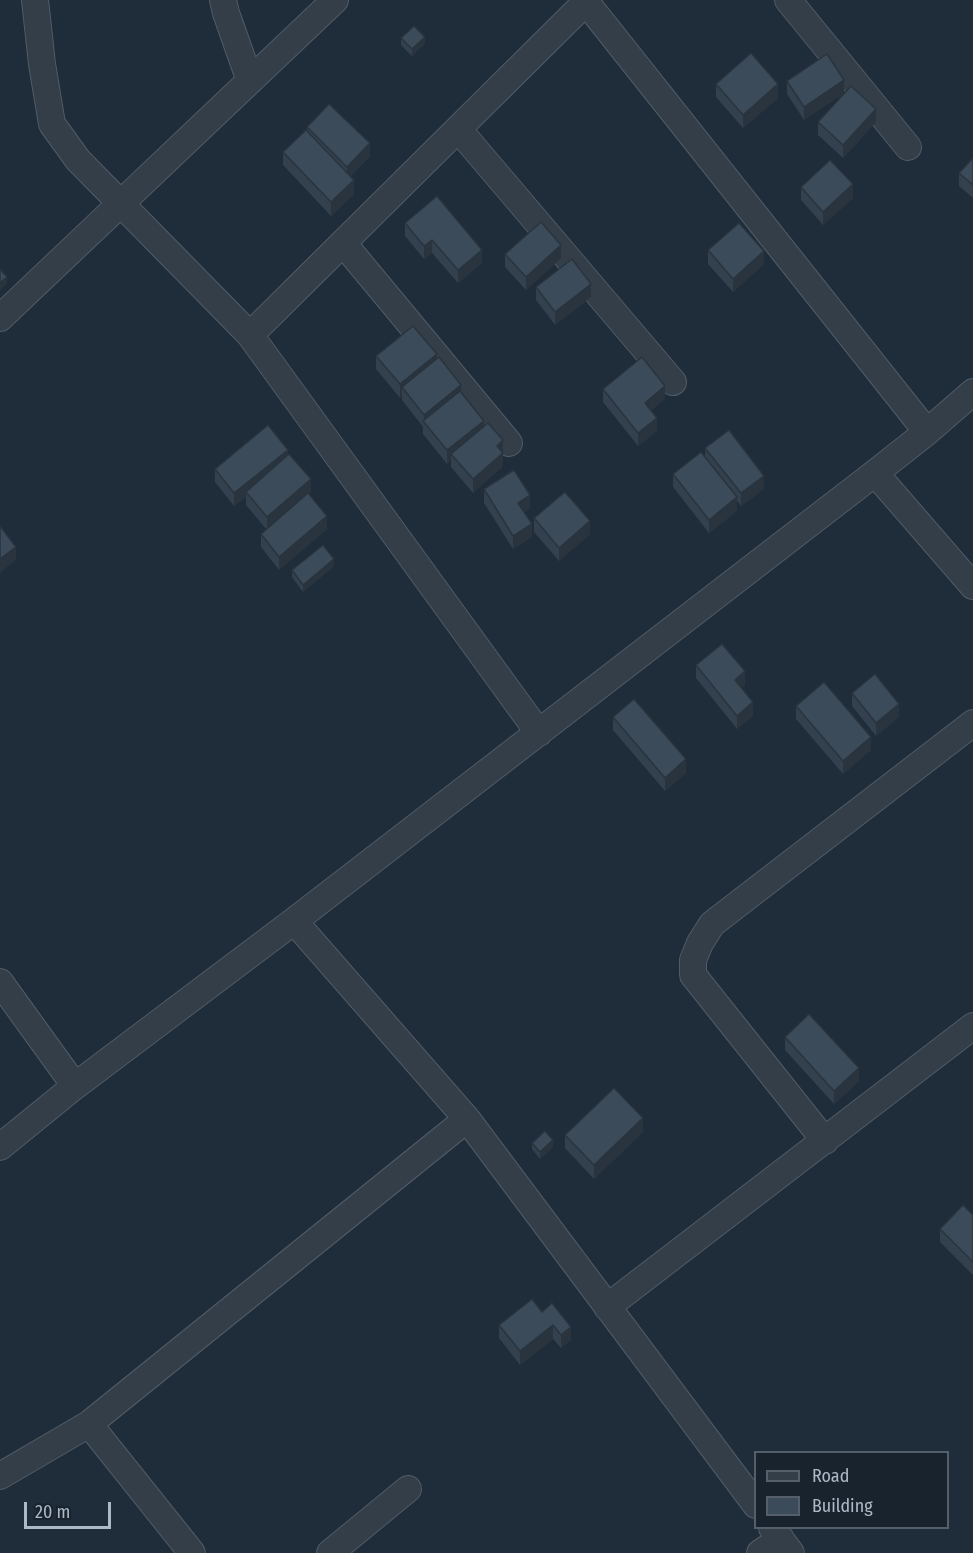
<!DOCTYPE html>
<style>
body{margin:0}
#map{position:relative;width:973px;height:1553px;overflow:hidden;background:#1f2c39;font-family:"Fira Sans Condensed",sans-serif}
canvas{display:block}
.legend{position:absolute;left:754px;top:1451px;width:195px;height:78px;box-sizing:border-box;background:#19232e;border:2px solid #545f6b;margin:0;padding:8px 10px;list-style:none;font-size:18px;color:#adb9c6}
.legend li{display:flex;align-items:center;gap:12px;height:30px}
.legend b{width:30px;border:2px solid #545f6b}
.scale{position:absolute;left:24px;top:1502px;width:87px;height:27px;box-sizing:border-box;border:3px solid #adb9c6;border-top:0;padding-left:8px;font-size:18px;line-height:21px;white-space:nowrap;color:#adb9c6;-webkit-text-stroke:4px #19232e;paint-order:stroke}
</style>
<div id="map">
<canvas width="973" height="1553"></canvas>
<ul class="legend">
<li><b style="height:8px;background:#333e49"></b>Road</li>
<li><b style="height:16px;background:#3b4b59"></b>Building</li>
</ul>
<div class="scale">20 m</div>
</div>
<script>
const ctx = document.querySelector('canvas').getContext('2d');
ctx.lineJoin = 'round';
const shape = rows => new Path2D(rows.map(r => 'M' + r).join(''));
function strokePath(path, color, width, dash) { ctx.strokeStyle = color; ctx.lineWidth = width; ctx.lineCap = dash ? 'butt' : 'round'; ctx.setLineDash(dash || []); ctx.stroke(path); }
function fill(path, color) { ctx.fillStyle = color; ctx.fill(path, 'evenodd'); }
const street = shape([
 [35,0,42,64,52,124,78,160,250,335,588,0],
 [223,0,226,13,250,81],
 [788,0,908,147],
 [586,2,927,432],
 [458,129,673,382],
 [343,243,509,443],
 [0,318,335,0],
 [250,335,539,733],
 [875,473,973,586],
 [294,921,467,1119,756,1505],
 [0,982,75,1086],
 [825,1141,693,975,693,960,700,943,712,924,973,723],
 [0,1147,75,1086,294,921,875,473,927,432,973,392],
 [607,1307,973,1026],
 [89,1424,192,1553],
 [0,1476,89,1424,467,1119],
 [772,1528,791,1553],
 [330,1553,408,1489],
 [760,1553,781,1539]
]);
strokePath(street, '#505c67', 28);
strokePath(street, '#333e49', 26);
fill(shape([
 [401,38,425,43,412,56,401,45],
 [787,81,844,93,876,122,843,158,818,135,818,122,843,94,804,120,787,94],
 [716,84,778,98,743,128,716,97],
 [307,127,370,156,351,176,354,194,331,216,283,165,283,152,307,130],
 [973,158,973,198,959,186,959,173],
 [801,187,853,198,823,225,801,200],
 [405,223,482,263,458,283,432,253,424,259,405,236],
 [708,250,764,264,733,292,708,264],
 [505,254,561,258,526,290,505,267],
 [536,287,591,297,555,325,536,300],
 [376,356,437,359,484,426,503,440,503,466,473,493,451,467,451,460,447,464,423,434,423,427,402,400,402,396,400,398,376,369],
 [603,389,665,399,651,410,657,431,638,446,603,402],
 [705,448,764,489,741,506,737,501,737,511,709,533,673,487,673,474,705,457],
 [288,455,311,492,309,494,327,529,279,570,261,547,261,534,266,529,246,505,246,497,234,506,215,482,215,469],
 [484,489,530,508,524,512,532,537,513,549,484,503],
 [534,518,590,534,559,561,534,532],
 [334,566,303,592,292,577,292,570],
 [696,665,745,685,741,688,753,716,737,729,696,678],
 [852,693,899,717,876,736,852,706],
 [796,706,871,750,843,774,796,719],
 [613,717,686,773,665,791,613,730],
 [785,1037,859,1081,834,1104,785,1050],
 [643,1132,594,1179,565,1148,565,1135],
 [532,1143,553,1147,540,1159,532,1149],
 [973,1215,973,1275,940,1242,940,1229],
 [542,1312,571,1340,561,1348,553,1339,520,1365,499,1338,499,1325]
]), '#33404d');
fill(shape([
 [425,37,425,43,412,56,412,49],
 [844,80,844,93,804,120,804,107],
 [778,84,778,98,743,128,743,115],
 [876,109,876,122,843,158,843,145],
 [370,143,370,156,347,180,347,167],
 [354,180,354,194,331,216,331,202],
 [853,184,853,198,823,225,823,212],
 [432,240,432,253,424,259,424,246],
 [561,245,561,258,526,290,526,277],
 [482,250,482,263,458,283,458,270],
 [764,251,764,264,733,292,733,279],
 [7,277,7,283,0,290,0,283],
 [591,284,591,297,555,325,555,312],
 [437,354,437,368,402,387,402,396,400,398,400,384],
 [461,385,461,398,424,422,424,415],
 [665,386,665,399,645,416,645,403],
 [657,418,657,431,638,446,638,433],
 [484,421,484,434,451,454,451,460,447,464,447,450],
 [503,440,503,466,473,493,473,479,497,446],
 [288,450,288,463,246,492,246,497,234,506,234,493],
 [764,476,764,489,741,506,741,493],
 [311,479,311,492,267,530,267,517],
 [530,495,530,508,518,516,518,503],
 [737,497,737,511,709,533,709,520],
 [327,516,327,529,279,570,279,557],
 [590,521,590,534,559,561,559,548],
 [532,524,532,537,513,549,513,536],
 [16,547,16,560,0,573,0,559],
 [334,559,334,566,303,592,303,585],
 [745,671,745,685,735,693,735,680],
 [753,702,753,716,737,729,737,716],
 [899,704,899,717,876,736,876,723],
 [871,737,871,750,843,774,843,761],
 [686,759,686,773,665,791,665,778],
 [859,1068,859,1081,834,1104,834,1091],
 [643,1118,643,1132,594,1179,594,1165],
 [553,1140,553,1147,540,1159,540,1152],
 [553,1325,553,1339,520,1365,520,1351],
 [571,1327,571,1340,561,1348,561,1335]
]), '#29343e');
const building = shape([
 [414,26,425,37,412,49,401,38,414,26],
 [751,53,778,84,743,115,716,84,751,53],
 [827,54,844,80,804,107,787,81,827,54],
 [851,86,876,109,843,145,818,122,851,86],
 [329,104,370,143,347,167,307,127,329,104],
 [306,130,354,180,331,202,283,152,306,130],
 [973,158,973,185,959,173,973,158],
 [830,160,853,184,823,212,801,187,830,160],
 [437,196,482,250,458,270,432,240,424,246,405,223,437,196],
 [541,222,561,245,526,277,505,254,541,222],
 [739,223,764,251,733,279,708,250,739,223],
 [572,259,591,284,555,312,536,287,572,259],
 [0,269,7,277,0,283,0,269],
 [413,326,437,354,400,384,376,356,413,326],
 [439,357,461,385,424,415,402,387,439,357],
 [642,357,665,386,645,403,657,418,638,433,603,389,642,357],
 [460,391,484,421,447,450,423,421,460,391],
 [488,423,503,440,497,446,503,453,473,479,451,454,488,423],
 [268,425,288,450,234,493,215,469,268,425],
 [729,430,764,476,741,493,705,448,729,430],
 [701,452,737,497,709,520,673,474,701,452],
 [289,454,311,479,267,517,246,492,289,454],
 [514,470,530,495,518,503,532,524,513,536,484,489,514,470],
 [565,492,590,521,559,548,534,518,565,492],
 [308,493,327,516,279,557,261,534,308,493],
 [0,526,16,547,0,559,0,526],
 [323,545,334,559,303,585,292,570,323,545],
 [722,644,745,671,735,680,753,702,737,716,696,665,722,644],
 [875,674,899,704,876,723,852,693,875,674],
 [824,682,871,737,843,761,796,706,824,682],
 [634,699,686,759,665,778,613,717,634,699],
 [809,1014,859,1068,834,1091,785,1037,809,1014],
 [614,1088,643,1118,594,1165,565,1135,614,1088],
 [545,1131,553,1140,540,1152,532,1143,545,1131],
 [963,1205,973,1215,973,1262,940,1229,963,1205],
 [532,1299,542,1312,552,1303,571,1327,561,1335,553,1325,520,1351,499,1325,532,1299]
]);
fill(building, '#3b4b59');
strokePath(building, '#29343e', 1.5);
</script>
